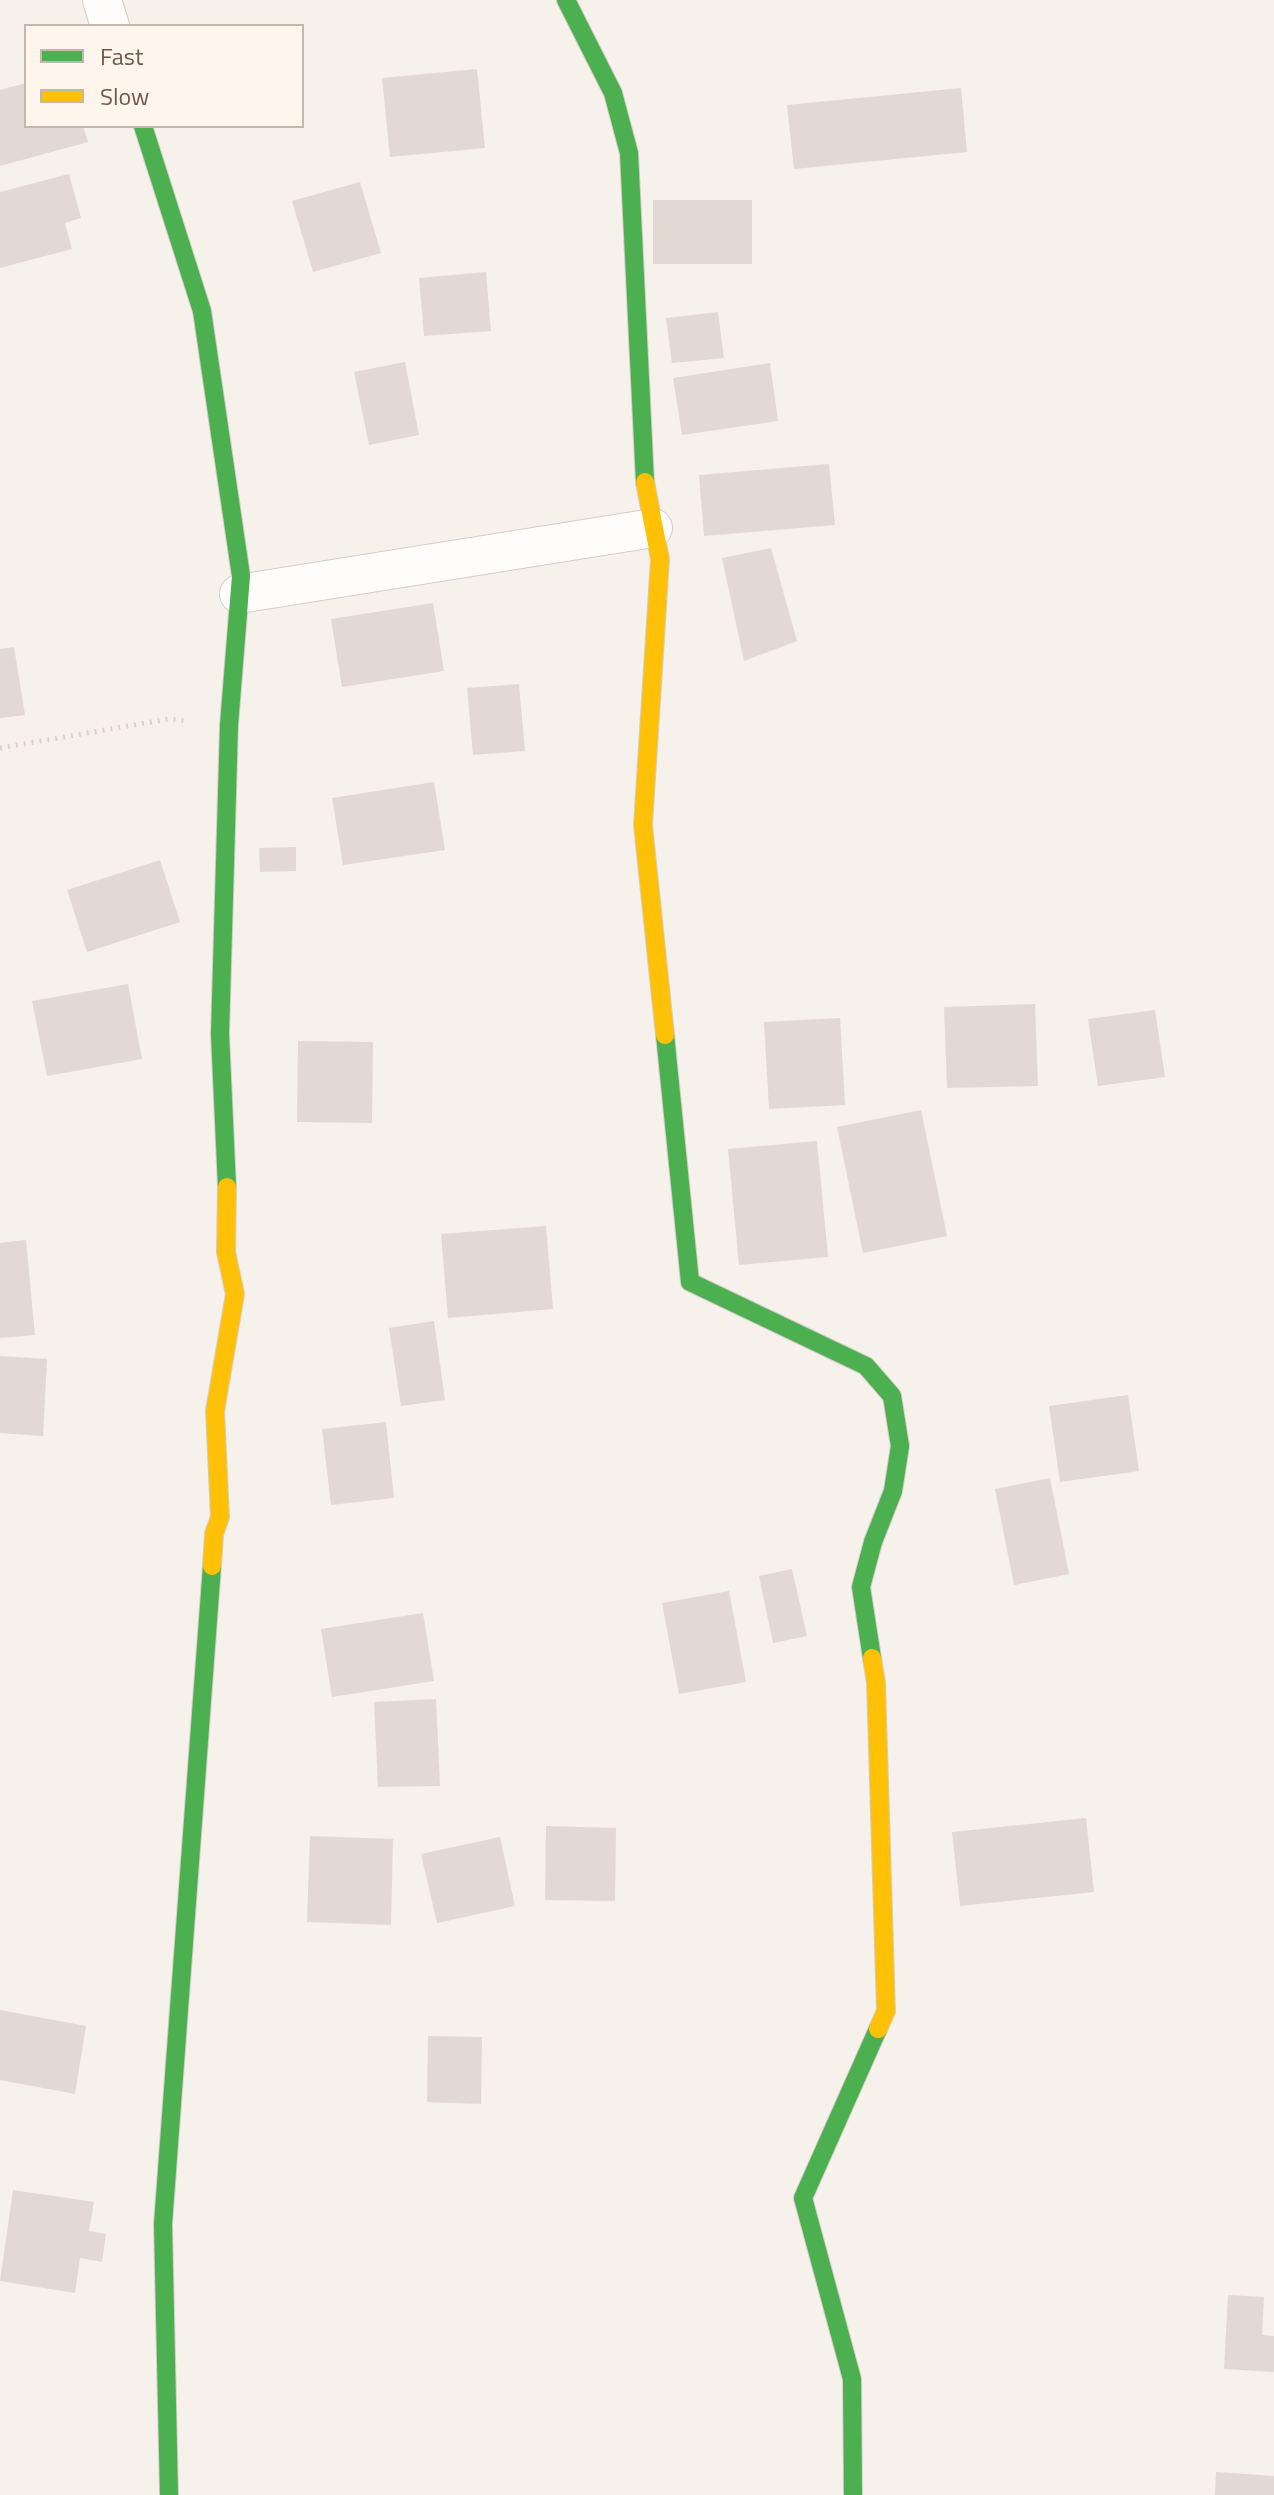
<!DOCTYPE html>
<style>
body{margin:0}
#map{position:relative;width:1274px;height:2495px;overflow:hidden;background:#f6f1eb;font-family:"Titillium Web",sans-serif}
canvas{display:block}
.legend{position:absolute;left:24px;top:24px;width:280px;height:104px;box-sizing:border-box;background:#fef6ec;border:2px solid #c6b6ac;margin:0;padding:10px 14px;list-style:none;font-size:24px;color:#73574c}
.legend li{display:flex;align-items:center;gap:16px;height:40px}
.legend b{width:40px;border:2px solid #c6b6ac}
</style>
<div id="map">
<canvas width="1274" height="2495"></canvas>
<ul class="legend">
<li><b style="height:10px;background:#4caf50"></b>Fast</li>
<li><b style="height:10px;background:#ffc107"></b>Slow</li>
</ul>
</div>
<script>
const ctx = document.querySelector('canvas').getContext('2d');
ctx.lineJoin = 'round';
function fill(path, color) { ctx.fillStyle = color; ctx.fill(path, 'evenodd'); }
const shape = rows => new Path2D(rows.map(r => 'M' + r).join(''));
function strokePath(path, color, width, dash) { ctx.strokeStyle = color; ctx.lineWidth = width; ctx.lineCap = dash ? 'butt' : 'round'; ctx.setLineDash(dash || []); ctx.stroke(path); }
fill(shape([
 [477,69,485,148,390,157,382,78],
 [26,83,26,126,83,126,88,142,0,166,0,90],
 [961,88,967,152,794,169,787,105],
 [69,174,81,218,65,223,72,249,0,268,0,192],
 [360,182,381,253,313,272,292,201],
 [653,200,752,200,752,264,653,264],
 [486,272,491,331,424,336,419,278],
 [718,312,724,358,672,363,666,318],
 [405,362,419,435,369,445,354,372],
 [770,363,778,421,682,435,673,378],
 [829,464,835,525,704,536,699,475],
 [771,548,797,641,744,661,722,558],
 [433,603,444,671,342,687,331,619],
 [14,647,25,715,0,718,0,649],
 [519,684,525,751,473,755,467,688],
 [434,782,445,850,343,865,332,798],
 [296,847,296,871,260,872,259,848],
 [160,860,180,922,87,952,67,890],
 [128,984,142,1059,47,1076,32,1001],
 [1035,1004,1038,1086,947,1088,944,1007],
 [1155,1010,1165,1077,1098,1086,1088,1019],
 [840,1018,845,1105,769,1109,764,1022],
 [298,1041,373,1042,372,1123,297,1122],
 [921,1110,947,1236,863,1253,837,1127],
 [817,1141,828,1257,739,1265,728,1149],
 [546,1226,553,1309,448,1318,441,1234],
 [26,1240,35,1335,0,1338,0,1243],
 [434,1321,445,1400,401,1406,389,1328],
 [0,1356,47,1359,43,1436,0,1433],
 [1128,1395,1139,1471,1060,1482,1049,1406],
 [386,1422,394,1498,331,1505,322,1429],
 [1050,1478,1069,1574,1014,1585,995,1489],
 [792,1569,807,1636,773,1643,759,1576],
 [729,1591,746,1682,679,1694,662,1603],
 [423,1613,434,1681,332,1697,321,1629],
 [436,1699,440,1786,378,1787,374,1702],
 [1086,1818,1094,1892,960,1906,952,1832],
 [546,1826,616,1828,615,1901,545,1900],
 [310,1836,393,1839,391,1925,307,1922],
 [500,1837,515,1906,437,1923,421,1854],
 [0,2010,86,2026,75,2094,0,2080],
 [428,2036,482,2037,481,2104,427,2102],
 [13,2190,94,2202,89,2231,106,2234,102,2262,80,2258,75,2293,0,2281],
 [1228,2295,1264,2297,1262,2335,1274,2336,1274,2372,1224,2369],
 [1216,2472,1274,2476,1274,2495,1215,2495]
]), '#e2d9d3');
const street = shape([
 [102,0,110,26],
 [239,594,653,528]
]);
const fast = shape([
 [566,0,613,93,629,153,645,482],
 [143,126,202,311,241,576,229,725,220,1034,227,1187],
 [665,1035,690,1282,866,1366,892,1396,900,1446,893,1491,873,1542,861,1587,872,1658],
 [169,2495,163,2224,212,1566],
 [853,2495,852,2379,803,2198,878,2029]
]);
const slow = shape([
 [645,482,660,559,643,825,665,1035],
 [212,1566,214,1534,220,1517,215,1411,235,1294,226,1252,227,1187],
 [872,1658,876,1683,886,2011,878,2029]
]);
strokePath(street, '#d5cdc8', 40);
strokePath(fast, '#d5ccc8', 20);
strokePath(slow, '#d5ccc8', 20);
strokePath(shape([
 [0,748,169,719,188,721]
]), '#dad1ce', 5, [2, 6]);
strokePath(street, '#fefdfc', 38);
strokePath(fast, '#4caf50', 18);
strokePath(slow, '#ffc107', 18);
</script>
